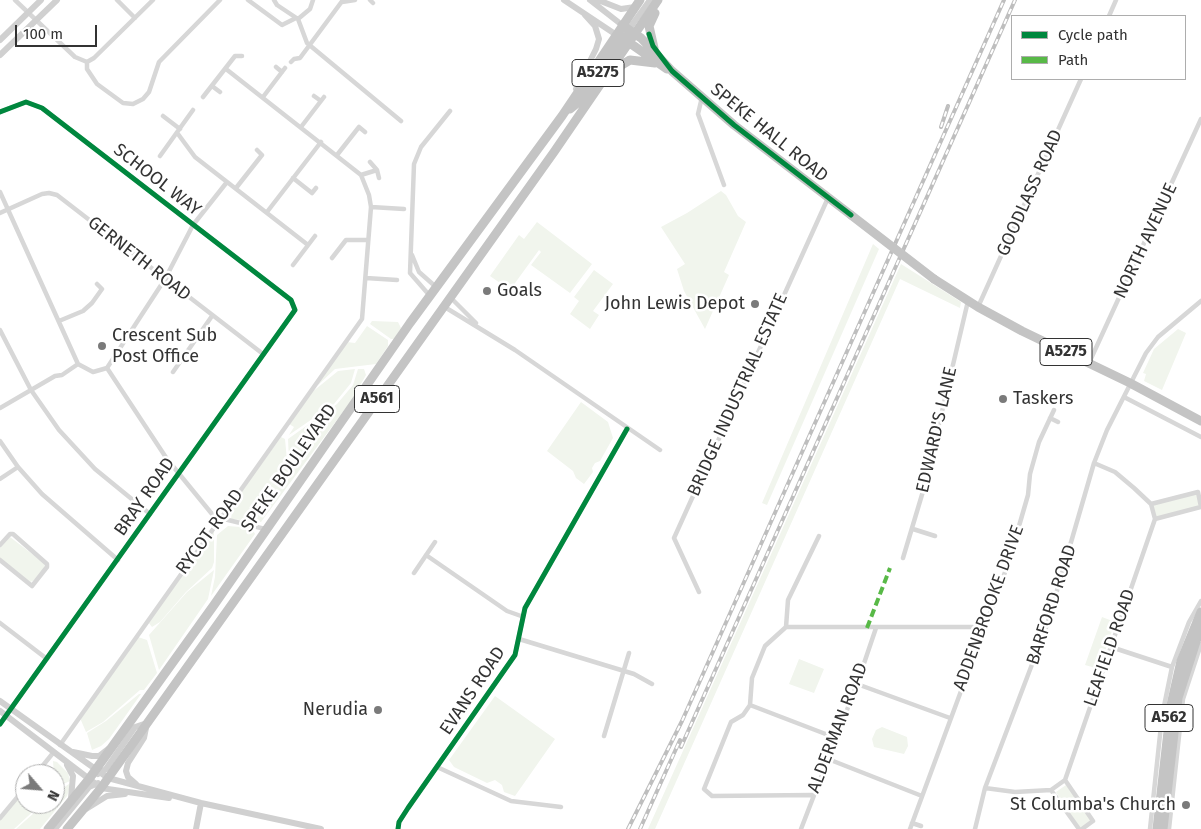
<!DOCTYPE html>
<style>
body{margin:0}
#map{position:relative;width:1201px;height:829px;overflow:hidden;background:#fff;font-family:"Fira Sans",sans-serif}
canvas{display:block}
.legend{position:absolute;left:1011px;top:15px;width:175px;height:65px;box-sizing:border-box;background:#fff;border:1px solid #adadad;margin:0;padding:6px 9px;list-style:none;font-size:15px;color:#333}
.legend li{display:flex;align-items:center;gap:10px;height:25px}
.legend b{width:25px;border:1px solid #adadad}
.north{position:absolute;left:15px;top:764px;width:50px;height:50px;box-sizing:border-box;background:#fff;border:1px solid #adadad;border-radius:50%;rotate:117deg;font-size:14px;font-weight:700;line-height:20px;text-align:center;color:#333}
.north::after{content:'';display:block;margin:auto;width:18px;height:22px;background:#7a7a7a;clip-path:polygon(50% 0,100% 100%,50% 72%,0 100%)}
.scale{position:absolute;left:15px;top:25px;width:82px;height:22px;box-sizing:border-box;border:2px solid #333;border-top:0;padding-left:6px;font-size:15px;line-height:18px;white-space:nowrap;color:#333;-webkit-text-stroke:4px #fff;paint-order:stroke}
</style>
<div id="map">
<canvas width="1201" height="829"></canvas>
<ul class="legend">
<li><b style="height:6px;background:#00873e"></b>Cycle path</li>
<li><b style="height:6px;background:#58b947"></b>Path</li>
</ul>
<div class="north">N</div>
<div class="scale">100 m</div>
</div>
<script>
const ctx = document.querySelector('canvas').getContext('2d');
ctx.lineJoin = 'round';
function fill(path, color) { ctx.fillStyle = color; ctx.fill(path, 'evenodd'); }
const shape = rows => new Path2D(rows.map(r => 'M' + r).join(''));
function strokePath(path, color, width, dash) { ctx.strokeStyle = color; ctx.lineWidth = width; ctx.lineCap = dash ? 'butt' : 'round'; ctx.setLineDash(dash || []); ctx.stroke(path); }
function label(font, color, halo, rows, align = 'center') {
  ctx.font = font + ' "Fira Sans",sans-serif'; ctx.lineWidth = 5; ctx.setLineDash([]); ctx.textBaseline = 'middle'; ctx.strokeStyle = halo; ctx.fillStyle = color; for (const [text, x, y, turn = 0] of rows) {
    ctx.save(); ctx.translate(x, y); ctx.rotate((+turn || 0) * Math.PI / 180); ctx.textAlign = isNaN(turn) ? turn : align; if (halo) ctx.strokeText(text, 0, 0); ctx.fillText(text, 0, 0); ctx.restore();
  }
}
fill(shape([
 [721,191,726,195,738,216,746,222,724,272,729,275,705,329,684,291,677,269,685,264,661,227,687,213],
 [537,222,592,264,570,293,531,265,541,252,539,250,510,290,490,276,519,235,524,239],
 [873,244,879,249,767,505,762,503],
 [901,264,961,302,960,308,900,279,655,829,648,829],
 [594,270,613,284,593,311,599,315,590,329,570,314,579,301,574,297],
 [372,321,398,322,401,328,394,339,391,339,370,324],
 [367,326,388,340,388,346,376,364,335,369,317,386,347,342,355,343],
 [1178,329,1186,333,1162,390,1144,381,1146,374,1143,373,1154,349],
 [355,369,351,383,334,404,289,435,294,427,289,424,311,393,338,371],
 [358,369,364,369,366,375,351,401,261,522,231,519,232,512,228,510,281,437,285,439,287,460,269,488,289,460,288,439,337,404,353,385],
 [581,402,608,422,613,438,600,461,595,463,592,468,593,472,584,484,576,478,573,471,547,451],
 [1198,492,1201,507,1155,519,1151,504],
 [228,526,252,528,255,534,211,596,215,577,217,535],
 [214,530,214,562,212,568,186,592,160,622,152,627,148,622],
 [10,537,44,563,45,567,33,581,30,582,0,558,0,548],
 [214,570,208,599,159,670,149,635,187,592],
 [1102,617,1115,622,1099,669,1085,665],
 [138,637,147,640,157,673,144,690,140,690,103,722,86,732,80,718],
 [799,659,824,669,814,693,789,684],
 [139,694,141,694,109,739,101,746,92,750,87,733,106,721],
 [495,696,555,739,515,796,504,792,502,785,495,780,487,783,454,767,449,760],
 [882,727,907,737,908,746,904,754,874,747,872,739,876,730],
 [53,761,57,762,68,773,70,781,55,788],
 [69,784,70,787,67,796,40,829,16,829,44,804,55,804,55,793],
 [1066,785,1093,821,1079,829,1056,792],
 [25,790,25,804,41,804,14,829,0,829,0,820]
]), '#f1f5ed');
strokePath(shape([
 [15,0,75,57,87,62,94,58,153,0],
 [117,0,135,18],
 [248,0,282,25,296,18],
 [274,0,277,5,298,19,307,43,401,121],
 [370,0,373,3],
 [342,2,355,0],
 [1109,16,1116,0],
 [298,19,310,9,313,0],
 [87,62,87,69,97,84,123,103,133,104,143,99,149,92,159,62,220,0],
 [291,62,294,59,300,58,343,0],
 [276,67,282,72],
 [212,86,220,92],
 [314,96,321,101],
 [203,97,235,56,242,56],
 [263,97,285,68],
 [702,97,698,114,724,185],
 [0,112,26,102,42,108,291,300,295,310,0,724],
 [163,116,180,129],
 [301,127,324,97],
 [178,134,195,157,308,245],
 [337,155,359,127,365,132],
 [160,156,193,110],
 [377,170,379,178],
 [361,175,377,170,370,162],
 [293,178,312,193,316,188],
 [236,188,262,155,257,150],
 [0,192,78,364,93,372,107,368,167,459,212,514,220,518,265,529],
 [371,207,404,209],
 [267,212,321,142],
 [0,213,42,194,49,193,57,195,263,354],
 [412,255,419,272,436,287],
 [332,258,346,240,368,240],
 [293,265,315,236],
 [366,278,397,280],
 [430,296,410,273,414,164,421,147,450,111],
 [450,297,476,323],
 [443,306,515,350,660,450],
 [978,307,1081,79],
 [59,321,83,311,92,303,102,289,97,284],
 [0,330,31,390,59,430,95,469,150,514],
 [1089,363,1201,119],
 [107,368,165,279,193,225,227,182],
 [173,372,212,316],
 [1124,397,1201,437],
 [0,408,55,376,62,375,78,364],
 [1050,418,1058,422],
 [0,441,18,467,42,494,118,560],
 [0,479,18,467],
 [1151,504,1198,492,1201,507,1155,519],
 [913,529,935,536],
 [0,545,10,534,13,534,47,564,47,567,32,586,0,560],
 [426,555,507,611,521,616],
 [1001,555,1010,558],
 [903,558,924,488,968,301],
 [414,573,435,542],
 [699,592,674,538,828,198],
 [0,623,47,659],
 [786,627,984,627],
 [519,639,634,674,652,684],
 [1111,647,1172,667],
 [857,684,950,718],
 [750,705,836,738],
 [604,736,629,653],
 [60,745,362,319,371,207,369,195,361,175,226,69],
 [828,759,922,796],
 [437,767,511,801,561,807],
 [36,774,53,753],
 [1065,780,1093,821,1082,829],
 [985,788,1015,792,1051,790,1065,780,1155,519,1151,504,1134,488,1115,472,1094,463],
 [1051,790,1079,829],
 [812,795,712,796,704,789,731,722,743,715,750,705,752,678,765,646,786,627,788,600,819,536],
 [0,818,25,788],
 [912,823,921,826],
 [398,829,399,822,408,808,515,655,525,608,627,429],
 [801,829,857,684,876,628],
 [910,829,1008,564,1028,495,1030,474,1039,442,1054,410],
 [975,829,985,788,1047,625,1094,463,1107,430,1146,353,1158,337,1201,301],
 [1150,829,1162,716,1172,667,1189,622,1201,601],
 [1169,829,1183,699,1201,644]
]), '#d7d7d7', 4.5);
strokePath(shape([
 [564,0,615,34,629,29,650,0],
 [590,0,622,25],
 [598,0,621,9,635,7],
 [0,40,41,0],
 [0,55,57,0],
 [576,89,596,49,599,39,595,26,585,15],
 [0,701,108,778,201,803,321,829],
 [0,711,101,788,169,798],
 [73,752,92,756,99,756,108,749],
 [67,765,73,776,71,798],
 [98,774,106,769,135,727,147,723,144,738,128,763,126,771,128,777,136,784],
 [86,809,107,796,125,794],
 [55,829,89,787,98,783],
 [196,829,201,803]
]), '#d0d0d0', 6);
strokePath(shape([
 [622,25,641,38,672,71,734,125,851,215],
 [624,39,667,69],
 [654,48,649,26,655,13],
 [613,70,630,60,655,63],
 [570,109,581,100,622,38,635,33],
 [934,279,978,307,1022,331,1130,383,1201,421],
 [48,829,89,779,214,605,410,323,562,116,640,0],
 [67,829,101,788,554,152,658,0],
 [1157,829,1171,705,1181,661,1201,612],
 [1163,829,1178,698,1201,626]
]), '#c4c4c4', 9);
const rail = shape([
 [941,127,948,106],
 [681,747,1015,0],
 [628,829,682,721,1004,0],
 [640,829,680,740]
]);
strokePath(rail, '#bebebe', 4);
strokePath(rail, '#fff', 2, [5.5]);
strokePath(shape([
 [851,215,934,279]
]), '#c4c4c4', 9);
strokePath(shape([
 [867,628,890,568]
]), '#58b947', 4, [8, 4]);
strokePath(shape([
 [649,34,653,46,672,71,734,125,851,215],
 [0,112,26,102,42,108,291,300,295,310,0,724],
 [398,829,399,822,408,808,515,655,525,608,627,429]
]), '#00873e', 5);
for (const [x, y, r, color] of [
 [487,291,5,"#7a7a7a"],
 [755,304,5,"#7a7a7a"],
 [102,346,5,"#7a7a7a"],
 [1003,399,5,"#7a7a7a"],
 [378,710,5,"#7a7a7a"],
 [1186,805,5,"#7a7a7a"]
]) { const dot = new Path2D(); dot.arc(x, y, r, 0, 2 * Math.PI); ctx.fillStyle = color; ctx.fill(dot); strokePath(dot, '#fff', 2); }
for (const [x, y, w] of [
 [598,73,52],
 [1066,352,52],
 [377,399,45],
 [1169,718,48]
]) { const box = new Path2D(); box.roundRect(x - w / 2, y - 13.5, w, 27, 4); ctx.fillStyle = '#fff'; ctx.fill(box); strokePath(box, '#333', 1); }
label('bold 16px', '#333', null, [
 ["A5275",598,73],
 ["A5275",1066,352],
 ["A561",377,399],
 ["A562",1169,718]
]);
label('18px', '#333', '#fff', [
 ["SPEKE HALL ROAD",769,133,39],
 ["SCHOOL WAY",157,180,38],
 ["GOODLASS ROAD",1030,193,-66],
 ["NORTH AVENUE",1146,241,-65],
 ["GERNETH ROAD",139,259,38],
 ["BRIDGE INDUSTRIAL ESTATE",738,395,-66],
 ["EDWARD'S LANE",937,430,-77],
 ["SPEKE BOULEVARD",289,468,-55],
 ["BRAY ROAD",145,497,-55],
 ["RYCOT ROAD",210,532,-54],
 ["BARFORD ROAD",1052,605,-72],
 ["ADDENBROOKE DRIVE",989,608,-70],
 ["LEAFIELD ROAD",1110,648,-71],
 ["EVANS ROAD",473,691,-56],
 ["ALDERMAN ROAD",838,728,-69]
]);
label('18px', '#333', '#fff', [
 ["Goals",497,291],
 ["John Lewis Depot",745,304,"right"],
 ["Crescent Sub",112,336],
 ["Post Office",112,357],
 ["Taskers",1013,399],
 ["Nerudia",368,710,"right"],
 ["St Columba's Church",1176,805,"right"]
], 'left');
</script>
